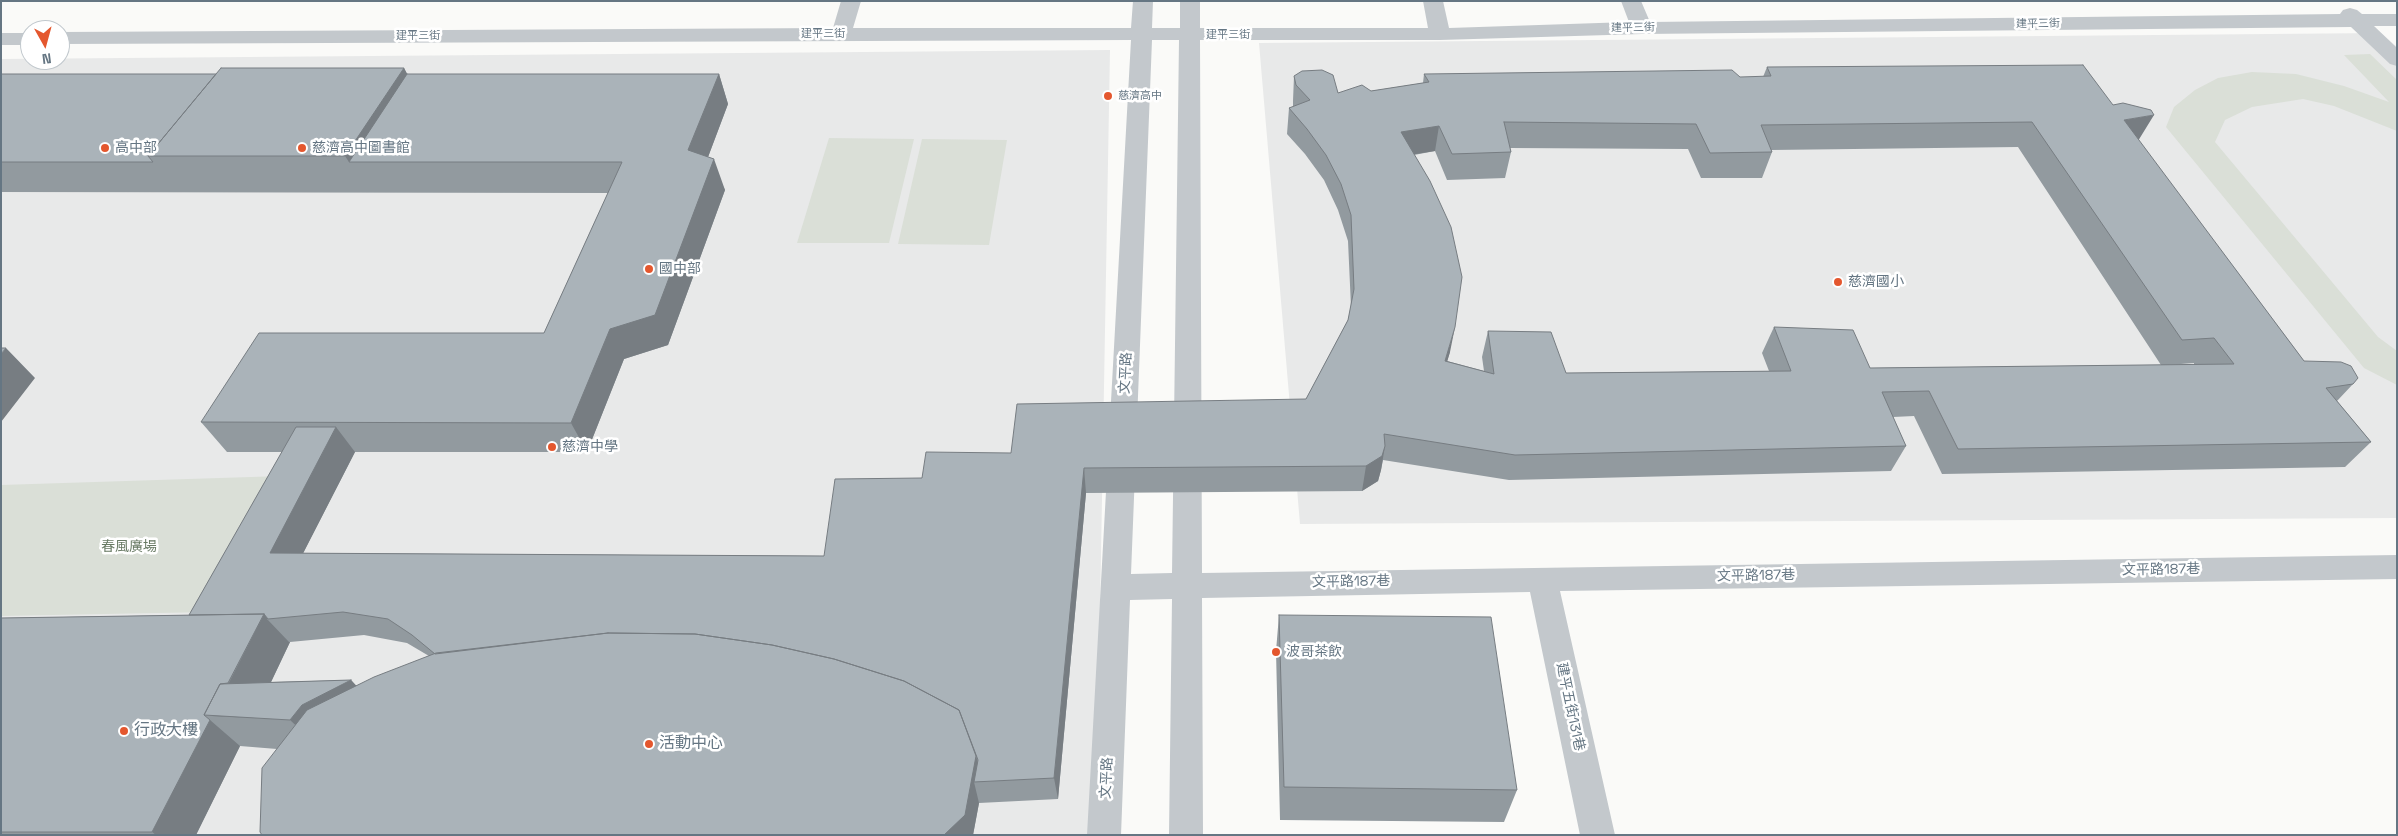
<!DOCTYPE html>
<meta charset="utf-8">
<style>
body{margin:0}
#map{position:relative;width:2398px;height:836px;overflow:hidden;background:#fafaf8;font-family:"Space Grotesk",sans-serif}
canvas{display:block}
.frame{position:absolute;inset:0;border:2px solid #657683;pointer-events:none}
.north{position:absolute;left:20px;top:20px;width:50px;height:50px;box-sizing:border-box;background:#fff;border:1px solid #c1c8cd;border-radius:50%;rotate:173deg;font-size:14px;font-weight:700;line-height:20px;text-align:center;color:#657683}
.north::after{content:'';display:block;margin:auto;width:18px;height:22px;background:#e4572e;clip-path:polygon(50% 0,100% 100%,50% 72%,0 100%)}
</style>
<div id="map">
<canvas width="2398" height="836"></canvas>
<div class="frame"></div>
<div class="north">N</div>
</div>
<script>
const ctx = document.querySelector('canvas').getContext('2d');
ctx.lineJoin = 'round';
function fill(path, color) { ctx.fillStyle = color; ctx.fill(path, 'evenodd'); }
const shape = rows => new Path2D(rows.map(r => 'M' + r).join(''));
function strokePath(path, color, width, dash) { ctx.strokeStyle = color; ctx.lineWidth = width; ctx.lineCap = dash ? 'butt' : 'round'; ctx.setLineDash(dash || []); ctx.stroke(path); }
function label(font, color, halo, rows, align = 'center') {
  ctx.font = font + ' "Space Grotesk","Noto Sans TC",sans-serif'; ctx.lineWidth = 5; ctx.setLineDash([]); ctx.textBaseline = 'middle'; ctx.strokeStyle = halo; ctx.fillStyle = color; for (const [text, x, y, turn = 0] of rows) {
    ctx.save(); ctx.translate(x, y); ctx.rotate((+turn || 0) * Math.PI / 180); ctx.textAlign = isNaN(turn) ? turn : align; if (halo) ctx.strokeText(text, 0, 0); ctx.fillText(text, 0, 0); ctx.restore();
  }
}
fill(shape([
 [2381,33,2397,47,2397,518,1300,524,1259,43],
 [1110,50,1096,835,1,835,1,59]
]), '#e8e9e9');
fill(shape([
 [2370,54,2397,80,2397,131,2334,106,2303,99,2252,107,2225,120,2215,142,2378,337,2397,351,2397,385,2364,368,2166,127,2174,107,2195,90,2218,78,2252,72,2296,74,2344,86,2389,102,2344,55],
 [829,138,914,139,889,243,797,243],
 [922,139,1007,140,989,245,898,244],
 [282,476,211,612,1,616,1,485]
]), '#dadfd7');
fill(shape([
 [841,1,861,1,853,28,1131,28,1133,1,1153,1,1152,28,1180,28,1180,1,1200,1,1200,28,1428,28,1423,1,1443,1,1449,28,1629,22,1621,1,1641,1,1650,22,2340,14,2343,10,2350,8,2357,10,2362,14,2397,14,2397,26,2374,26,2397,48,2397,66,2390,64,2351,27,1642,34,1440,40,1200,40,1202,573,2397,555,2397,579,1560,591,1615,835,1580,835,1530,592,1202,598,1203,835,1169,835,1172,599,1130,600,1121,835,1087,835,1131,40,60,44,60,32,833,28,841,1],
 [1152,40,1179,40,1172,573,1131,574,1152,40],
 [1,33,30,33,30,45,1,45,1,33]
]), '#c3c8cc');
fill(shape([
 [1767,67,2138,140,2304,361,2353,384,2337,401,2371,442,2345,467,1942,474,1914,416,1893,417,1906,446,1891,471,1509,480,1383,460,1381,470,1378,481,1362,491,1086,493,1058,799,979,803,973,835,277,749,240,746,196,835,1,835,1,618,189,615,282,452,227,452,201,422,544,333,608,193,1,192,1,74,216,74,404,68,407,74,719,74,728,104,708,157,725,190,668,345,624,359,587,452,355,452,303,553,824,556,922,478,1011,453,1306,399,1348,320,1351,307,1348,241,1338,210,1324,180,1305,154,1287,134,1289,108,1293,107,1293,101,1294,76,1338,93,1371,91,1423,83,1424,74,1740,77,1763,77],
 [2018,147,2161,365,1870,368,1774,327,1762,353,1769,371,1566,373,1488,331,1482,357,1484,371,1447,361,1450,352,1414,155,1435,151,1447,180,1505,178,1511,152,1510,148,1688,149,1701,178,1762,178,1772,152,1771,150],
 [2194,363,2194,364,2168,365],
 [364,635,407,643,429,656,356,686,351,680,271,682,290,642],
 [1279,615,1517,790,1504,822,1280,820,1276,651]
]), '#929a9f');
fill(shape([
 [404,68,423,104,349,162,345,156],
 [719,74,728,104,699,181,688,150],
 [2154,115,2138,141,2124,120],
 [1439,126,1435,151,1397,157,1401,132],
 [714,159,725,190,668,345,624,359,587,452,571,423,610,329],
 [1455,327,1450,352,1440,386,1445,361],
 [6,348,35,378,1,422,1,354],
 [336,427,355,452,291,577,270,553],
 [1385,446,1381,470,1378,481,1362,491,1366,466],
 [1084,468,1086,493,1058,799,1054,778],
 [264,614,268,619,267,619,289,642,290,642,254,718,212,716],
 [351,680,381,712,323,751,290,720,302,705],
 [210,720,240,746,196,835,156,835,152,832],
 [976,756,983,782,974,782,979,803,973,835,944,835]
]), '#777d82');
const building = shape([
 [2083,65,2113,105,2123,103,2151,110,2154,115,2124,120,2304,361,2341,362,2351,366,2358,378,2353,384,2326,388,2371,442,1958,449,1929,391,1882,392,1906,446,1515,455,1384,434,1385,446,1382,456,1366,466,1084,468,1054,778,974,782,978,760,959,710,904,681,834,659,772,645,695,634,608,633,435,654,412,635,388,619,343,612,268,619,264,614,189,615,296,427,336,427,270,553,824,556,835,479,922,478,926,452,1011,453,1017,404,1306,399,1348,320,1354,289,1351,215,1341,184,1326,155,1307,129,1289,108,1310,100,1296,85,1294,76,1302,71,1322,70,1333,75,1338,93,1362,85,1371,91,1429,82,1424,74,1732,70,1740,77,1771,76,1767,67,2083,65],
 [1504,122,1696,124,1710,153,1772,152,1761,125,2032,122,2182,340,2214,338,2234,364,1870,368,1853,330,1774,327,1791,371,1566,373,1551,332,1488,331,1494,374,1445,361,1455,327,1462,277,1451,227,1430,181,1401,132,1439,126,1452,154,1511,152,1504,122],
 [221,68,404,68,345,156,148,156,221,68],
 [1,74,216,74,148,156,153,162,1,162,1,74],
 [407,74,719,74,688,150,714,159,655,315,610,329,571,423,201,422,259,333,544,333,622,162,349,162,407,74],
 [1,348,6,348,1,354,1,348],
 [264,614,228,683,220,684,204,715,210,720,152,832,1,832,1,618,264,614],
 [1279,615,1491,617,1517,790,1284,787,1279,615],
 [608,633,695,634,772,645,834,659,904,681,959,710,976,756,965,815,944,835,262,835,260,832,262,768,307,710,374,677,436,653,608,633],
 [351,680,302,705,290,720,204,715,220,684,351,680]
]);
fill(building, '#aab3b9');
strokePath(building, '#777d82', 1);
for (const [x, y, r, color] of [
 [1108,96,5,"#e4572e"],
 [105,148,5,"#e4572e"],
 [302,148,5,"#e4572e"],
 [649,269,5,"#e4572e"],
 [1838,282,5,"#e4572e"],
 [552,447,5,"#e4572e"],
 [1276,652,5,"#e4572e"],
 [124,731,5,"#e4572e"],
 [649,744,5,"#e4572e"]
]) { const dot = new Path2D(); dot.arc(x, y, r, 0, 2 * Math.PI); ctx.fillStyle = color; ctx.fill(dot); strokePath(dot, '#fff', 2); }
label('11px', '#657683', '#fff', [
 ["建平三街",2038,24,-1],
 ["建平三街",1633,28,-1],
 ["建平三街",823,34],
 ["建平三街",1228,35],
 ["建平三街",418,36]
]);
label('11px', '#657683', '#fff', [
 ["慈濟高中",1118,96]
], 'left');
label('14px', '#657683', '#fff', [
 ["高中部",115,148],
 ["慈濟高中圖書館",312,148],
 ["國中部",659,269],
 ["慈濟國小",1848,282],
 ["慈濟中學",562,447],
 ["波哥茶飲",1286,652]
], 'left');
label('14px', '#657683', '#fff', [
 ["文平路",1126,373,-87],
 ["文平路187巷",2161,570,-1],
 ["文平路187巷",1756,576,-1],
 ["文平路187巷",1351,582,-1],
 ["建平五街131巷",1570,707,78],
 ["文平路",1107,778,-87]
]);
label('14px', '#687a64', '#fff', [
 ["春風廣場",129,547]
]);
label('16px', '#657683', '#fff', [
 ["行政大樓",134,731],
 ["活動中心",659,744]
], 'left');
</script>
